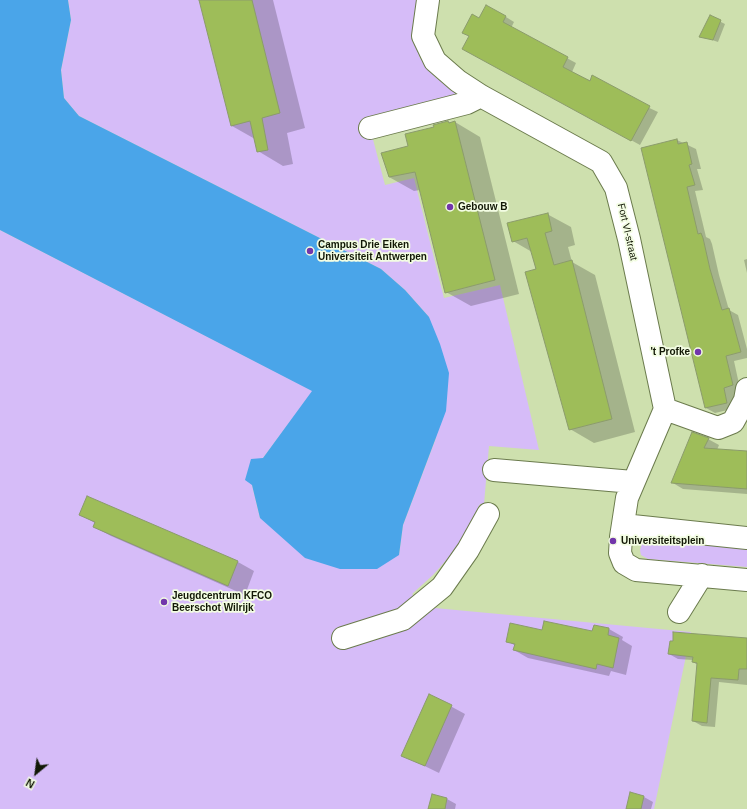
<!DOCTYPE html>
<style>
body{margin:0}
#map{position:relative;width:747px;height:809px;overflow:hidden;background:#cee0ae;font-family:Helvetica,sans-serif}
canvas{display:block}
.north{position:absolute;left:16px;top:753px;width:40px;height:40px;-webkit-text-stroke:3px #f3fde3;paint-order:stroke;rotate:209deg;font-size:11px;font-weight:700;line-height:16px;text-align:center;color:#121806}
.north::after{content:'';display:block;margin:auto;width:14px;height:18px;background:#121806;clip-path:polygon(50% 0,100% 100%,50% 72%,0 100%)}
</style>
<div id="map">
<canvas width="747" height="809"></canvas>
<div class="north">N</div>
</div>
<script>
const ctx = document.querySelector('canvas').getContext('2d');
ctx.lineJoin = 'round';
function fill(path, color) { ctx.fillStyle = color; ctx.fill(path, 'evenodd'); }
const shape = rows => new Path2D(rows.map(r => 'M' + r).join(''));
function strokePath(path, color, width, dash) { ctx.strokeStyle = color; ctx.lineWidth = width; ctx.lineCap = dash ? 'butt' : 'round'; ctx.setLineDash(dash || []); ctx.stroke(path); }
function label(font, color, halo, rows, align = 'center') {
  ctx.font = font + ' Helvetica,sans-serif'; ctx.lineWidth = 3.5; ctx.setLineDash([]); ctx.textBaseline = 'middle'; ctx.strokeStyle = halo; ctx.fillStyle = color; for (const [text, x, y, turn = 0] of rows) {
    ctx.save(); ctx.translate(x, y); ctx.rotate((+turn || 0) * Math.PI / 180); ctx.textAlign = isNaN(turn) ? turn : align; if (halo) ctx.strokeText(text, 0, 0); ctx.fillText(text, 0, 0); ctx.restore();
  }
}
fill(shape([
 [68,0,418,0,413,36,420,58,436,78,458,91,467,103,370,128,385,185,414,178,444,298,500,285,539,450,489,446,484,504,480,504,458,547,433,575,412,594,424,607,691,632,654,809,0,809,0,230,313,391,263,458,252,485,260,518,399,555,403,525,436,438,429,317,405,290,381,269,79,116,64,98,61,70,71,20],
 [649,540,747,549,747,567,648,559,641,555,640,550,642,543]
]), '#d6bcf8');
fill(shape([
 [0,0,68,0,71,20,61,70,64,98,79,116,381,269,405,290,429,317,440,344,449,373,446,411,403,525,399,555,377,569,340,569,305,558,260,518,252,485,245,480,251,459,263,458,312,391,0,230]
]), '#4aa5e9');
fill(shape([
 [200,0,273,0,305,128,287,133,293,164,283,166,258,151,255,139,232,126],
 [506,17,514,22,511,28,576,63,572,72,658,112,640,145,472,53,479,19],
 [711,17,725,24,718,42,700,36],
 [448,122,455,122,480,137,519,294,471,306,446,292,420,190,414,191,389,177,409,146,435,128],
 [677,140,696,149,701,169,697,169,703,190,695,191,706,237,710,239,712,244,719,275,729,310,738,315,747,349,747,358,734,361,742,398,733,397,736,408,715,413,706,408,642,149],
 [547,214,571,227,575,245,568,247,572,262,595,275,635,432,594,443,570,429,532,252,513,241],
 [747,259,747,273,744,260],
 [708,439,719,445,717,450,747,452,747,494,683,489,673,483],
 [80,515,238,562,254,571,245,595,111,536,94,527,95,523],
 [595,626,609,629,623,637,622,640,632,646,626,675,611,671,609,676,528,658,514,650,516,646,507,641,542,632,593,633],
 [747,639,747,685,719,682,715,727,702,726,693,721,698,665,693,662,693,660,678,659,669,654],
 [430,695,465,714,439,773,402,755],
 [432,795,447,799,456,804,455,809,429,809],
 [644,797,653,802,651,809,627,809]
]), '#0003');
const building = shape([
 [199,0,252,0,280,113,262,118,268,150,257,152,250,121,231,126,199,0],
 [486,5,506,16,503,22,568,57,563,67,590,81,592,75,650,106,631,141,462,49,469,36,462,33,472,14,479,18,486,5],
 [710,15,721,20,713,40,699,37,710,15],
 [448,121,449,123,455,121,495,280,445,293,415,172,389,177,381,153,408,146,405,134,434,127,433,125,448,121],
 [677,139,678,144,687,142,692,164,689,165,695,185,687,187,698,234,701,233,703,238,710,269,722,310,729,308,741,352,726,356,733,385,724,388,727,403,705,408,641,148,677,139],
 [548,213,552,231,545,233,554,265,572,260,612,419,569,430,525,272,536,269,527,238,512,242,507,223,548,213],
 [692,432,709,438,704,448,747,451,747,489,671,483,692,432],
 [87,496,238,561,228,586,93,527,95,522,79,515,87,496],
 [544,621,592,631,594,625,609,628,608,635,619,638,613,668,597,664,596,669,513,650,515,644,506,642,510,623,542,630,544,621],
 [673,632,747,638,747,669,739,669,738,680,711,678,707,723,692,721,697,663,692,662,693,657,668,654,670,641,673,641,673,632],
 [429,694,452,705,425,766,401,756,429,694],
 [630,792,644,796,641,809,626,809,630,792],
 [432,794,447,798,445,809,428,809,432,794]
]);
fill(building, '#9ebd59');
strokePath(building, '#8b9b6c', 1);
const minor = shape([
 [428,0,423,36,435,61,458,81,481,96,601,162,616,188,629,239,665,409,627,498,621,537,620,553,624,563,636,570,747,580],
 [370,128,467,103,481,96],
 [665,409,718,428,733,422,745,400,747,389],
 [494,470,633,482],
 [623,525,747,538],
 [679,612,702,575],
 [343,638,403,619,442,587,468,550,488,514]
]);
strokePath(minor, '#6b7b4d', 24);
strokePath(minor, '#fff', 22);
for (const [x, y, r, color] of [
 [450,207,4,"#7236ab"],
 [310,251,4,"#7236ab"],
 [698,352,4,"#7236ab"],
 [613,541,4,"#7236ab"],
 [164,602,4,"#7236ab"]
]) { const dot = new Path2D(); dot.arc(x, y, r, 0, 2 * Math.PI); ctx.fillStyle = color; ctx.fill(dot); strokePath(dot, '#f3fde3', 1.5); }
label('bold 10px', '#121806', '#f3fde3', [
 ["Gebouw B",458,207],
 ["Campus Drie Eiken",318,245],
 ["Universiteit Antwerpen",318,257],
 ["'t Profke",690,352,"right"],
 ["Universiteitsplein",621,541],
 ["Jeugdcentrum KFCO",172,596],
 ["Beerschot Wilrijk",172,608]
], 'left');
label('10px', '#121806', '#f3fde3', [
 ["Fort VI-straat",627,232,77]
]);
</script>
